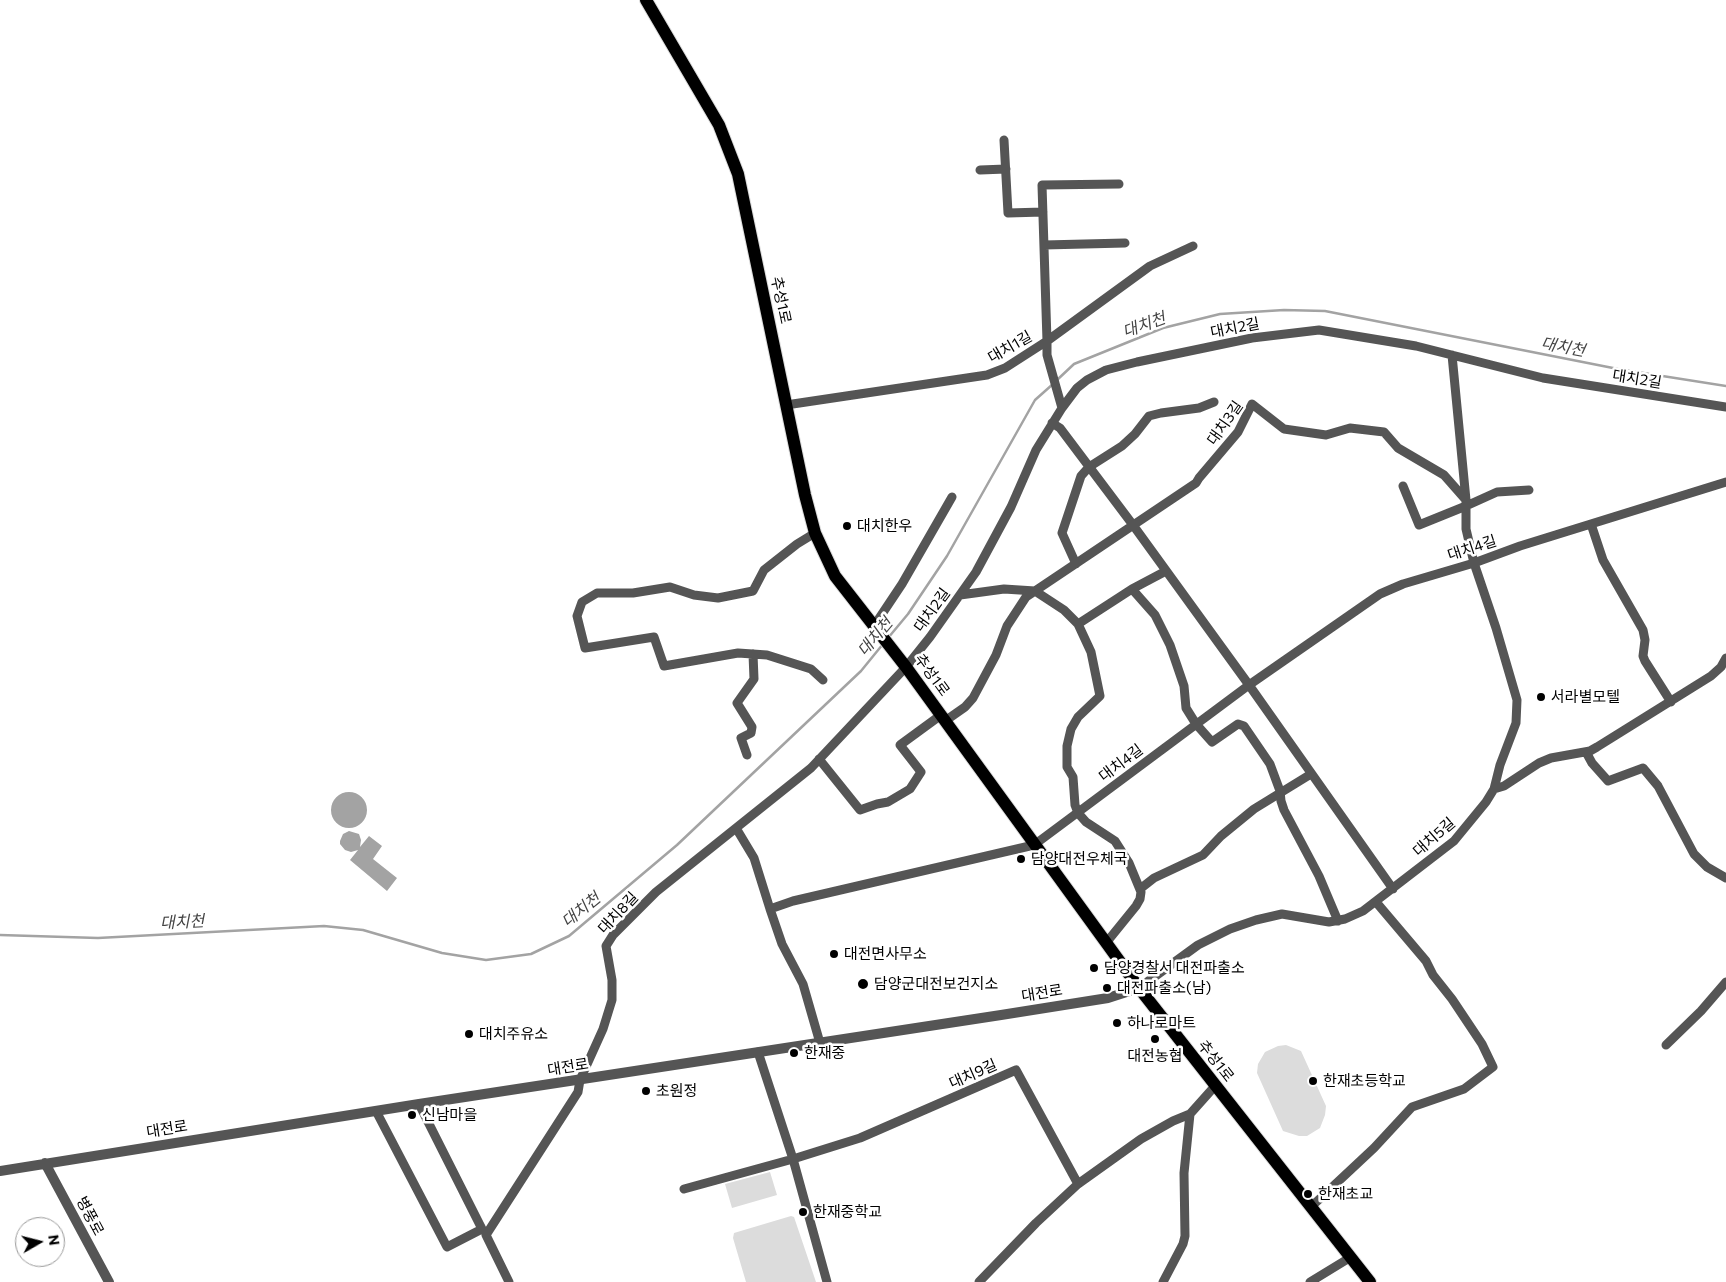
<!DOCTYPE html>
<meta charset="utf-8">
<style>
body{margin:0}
#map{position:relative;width:1726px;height:1282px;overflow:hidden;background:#fff;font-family:Commissioner,sans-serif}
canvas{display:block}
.north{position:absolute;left:15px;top:1217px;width:50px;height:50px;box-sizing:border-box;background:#fff;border:1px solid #999;border-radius:50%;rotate:82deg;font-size:14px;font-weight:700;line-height:20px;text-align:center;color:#000}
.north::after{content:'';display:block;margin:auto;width:18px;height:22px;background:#000;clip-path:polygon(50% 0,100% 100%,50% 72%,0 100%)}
</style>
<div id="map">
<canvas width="1726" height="1282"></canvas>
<div class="north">N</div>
</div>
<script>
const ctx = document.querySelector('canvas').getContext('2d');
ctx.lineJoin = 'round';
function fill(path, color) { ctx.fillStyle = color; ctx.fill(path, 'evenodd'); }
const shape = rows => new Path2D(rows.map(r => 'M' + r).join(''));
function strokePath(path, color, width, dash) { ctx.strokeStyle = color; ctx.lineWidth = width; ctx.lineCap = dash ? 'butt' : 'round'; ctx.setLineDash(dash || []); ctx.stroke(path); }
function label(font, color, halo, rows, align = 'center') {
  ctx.font = font + ' Commissioner,"Noto Sans KR",sans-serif'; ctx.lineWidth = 5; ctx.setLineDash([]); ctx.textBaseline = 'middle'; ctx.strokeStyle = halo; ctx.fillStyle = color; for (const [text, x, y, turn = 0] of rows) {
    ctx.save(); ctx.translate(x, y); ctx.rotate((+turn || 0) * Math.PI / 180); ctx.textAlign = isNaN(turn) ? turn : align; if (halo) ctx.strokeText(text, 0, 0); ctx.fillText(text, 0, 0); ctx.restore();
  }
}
fill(shape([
 [1286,1045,1301,1051,1326,1106,1325,1115,1320,1128,1307,1136,1299,1136,1283,1131,1257,1073,1258,1064,1265,1052,1278,1046],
 [770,1172,777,1195,732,1208,725,1184],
 [791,1216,794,1217,816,1282,746,1282,733,1238,734,1233]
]), '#dcdcdc');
fill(shape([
 '331 810a18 18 0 1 1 36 0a18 18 0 1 1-36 0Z',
 [349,831,359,834,361,840,360,847,369,836,382,846,373,859,397,878,387,891,350,860,358,850,351,852,345,850,340,844,340,841,343,834]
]), '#a3a3a3');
strokePath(shape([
 [1057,380,1074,364,1163,328,1220,314,1284,310,1325,311,1618,369,1726,386],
 [888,638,908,614,947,556,1035,400,1053,384],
 [0,935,98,938,324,926,363,930,442,953,486,960,531,954,569,936,677,845,861,671,883,644]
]), '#a3a3a3', 2.5);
const primary = shape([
 [646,0,719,125,738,174,805,495,815,533,835,576,906,667,1139,988,1370,1282]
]);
strokePath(primary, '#dbdbdb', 14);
strokePath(shape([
 [1004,140,1008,213,1043,212],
 [980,170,1006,169],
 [1044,245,1125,243],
 [1452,355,1466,500],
 [786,405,987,375,1005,368,1047,341,1042,185,1119,184],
 [1062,408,1047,355,1047,341,1150,266,1193,246],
 [1052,423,1060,428,1133,525,1249,685,1393,889],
 [1403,486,1419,525,1466,506,1466,529,1474,563,1496,628,1517,700,1516,723,1500,765,1494,789],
 [1591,524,1603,560,1643,630,1645,640,1643,656,1645,661,1671,702],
 [815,533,797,544,764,570,753,591,718,598,694,595,670,587,633,593,597,593,582,602,577,616,585,648,654,637,664,666,738,653,767,655,811,669,823,680],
 [1076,564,1062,533,1081,476,1089,467,1122,446,1135,434,1149,416,1161,413,1199,408,1214,402],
 [1132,589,1155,615,1170,645,1184,686,1186,708,1196,724,1212,742,1238,724,1244,726,1270,764,1280,791,1281,801,1284,810,1319,876,1338,921],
 [960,595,1004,589,1035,591,1064,610,1078,624,1132,589,1166,571],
 [1078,624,1091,652,1100,696,1078,717,1071,729,1067,746,1067,767,1073,777,1075,805,1078,813,1086,822,1115,841,1129,863,1141,892,1140,899,1136,906,1106,943],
 [874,626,902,584,952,497],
 [945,721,965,707,973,698,996,655,1007,626,1026,597,1196,483,1199,478,1238,432,1252,404,1284,429,1326,435,1350,428,1384,432,1398,448,1444,475,1466,500,1466,506,1497,492,1529,490],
 [1586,752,1592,763,1608,781,1643,768,1658,786,1694,854,1707,867,1726,878],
 [747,755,741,738,751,733,752,727,737,703,754,679,753,654],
 [819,759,860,810,877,804,888,802,910,789,921,772,900,745,941,715],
 [736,828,811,768,906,667,930,637,976,572,1011,507,1036,450,1062,408,1077,388,1087,380,1106,370,1137,362,1252,338,1319,330,1416,346,1543,378,1726,407],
 [1140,889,1154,878,1203,855,1221,836,1254,809,1311,774],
 [770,909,782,944,803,984,820,1043],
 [1139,988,1198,945,1230,929,1256,920,1282,914,1329,922,1345,919,1363,911,1454,841,1486,802,1494,789,1504,786,1539,763,1551,758,1590,751,1597,747,1711,676,1721,667,1726,658],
 [1666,1045,1701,1011,1726,982],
 [758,1052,793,1159,860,1138,1016,1070,1078,1184,1141,1139,1173,1121,1190,1114,1215,1086],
 [376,1111,447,1247,482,1229,419,1104],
 [684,1189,793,1159,827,1282],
 [1312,1206,1374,1148,1412,1107,1464,1089,1493,1067,1482,1044,1452,999,1433,975,1426,961,1376,902],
 [509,1282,486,1235,578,1092,580,1080,603,1029,612,1000,612,980,606,946,613,935,656,892,736,828,754,858,770,909,793,901,1034,845,1249,685,1380,594,1403,584,1474,563,1520,546,1726,482],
 [979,1282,1036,1223,1078,1184],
 [1163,1282,1183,1244,1185,1236,1184,1173,1190,1114],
 [1310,1282,1351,1257]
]), '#555', 9);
strokePath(shape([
 [45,1163,109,1282],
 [0,1171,419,1104,1001,1015,1108,998,1139,988]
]), '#555', 10);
strokePath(primary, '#000', 12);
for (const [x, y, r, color] of [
 [847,526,5,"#000"],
 [1541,697,5,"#000"],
 [1021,859,5,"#000"],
 [834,954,5,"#000"],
 [1094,968,5,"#000"],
 [863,984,6,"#000"],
 [1107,988,5,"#000"],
 [1117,1023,5,"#000"],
 [469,1034,5,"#000"],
 [1155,1039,5,"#000"],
 [794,1053,5,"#000"],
 [1313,1081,5,"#000"],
 [646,1091,5,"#000"],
 [412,1115,5,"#000"],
 [1308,1194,5,"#000"],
 [803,1212,5,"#000"]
]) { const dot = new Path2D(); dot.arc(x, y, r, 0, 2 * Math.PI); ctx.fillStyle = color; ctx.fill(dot); strokePath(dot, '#fff', 2); }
label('15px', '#000', '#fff', [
 ["추성1로",781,300,78],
 ["대치2길",1235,328,-11],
 ["대치1길",1010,347,-30],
 ["대치2길",1637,379,9],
 ["대치3길",1225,423,-55],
 ["대치4길",1472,548,-18],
 ["대치2길",932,610,-54],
 ["추성1로",932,675,54],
 ["대치4길",1121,763,-37],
 ["대치5길",1434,837,-41],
 ["대치8길",618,913,-47],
 ["대전로",1042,993,-9],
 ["추성1로",1216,1061,52],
 ["대전로",568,1067,-9],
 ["대치9길",973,1074,-24],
 ["대전로",167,1129,-9],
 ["병풍로",90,1216,62]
]);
label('15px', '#000', '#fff', [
 ["대치한우",857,526],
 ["서라별모텔",1551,697],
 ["담양대전우체국",1031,859],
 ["대전면사무소",844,954],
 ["담양경찰서 대전파출소",1104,968],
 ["담양군대전보건지소",874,984],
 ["대전파출소(남)",1117,988],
 ["하나로마트",1127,1023],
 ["대치주유소",479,1034],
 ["한재중",804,1053],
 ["대전농협",1155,1056,"center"],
 ["한재초등학교",1323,1081],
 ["초원정",656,1091],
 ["신남마을",422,1115],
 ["한재초교",1318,1194],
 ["한재중학교",813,1212]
], 'left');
label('italic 16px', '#444', '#fff', [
 ["대치천",1144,325,-20],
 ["대치천",1563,347,11],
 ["대치천",875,637,-50],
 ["대치천",581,910,-39],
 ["대치천",182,922,-3]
]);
</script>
